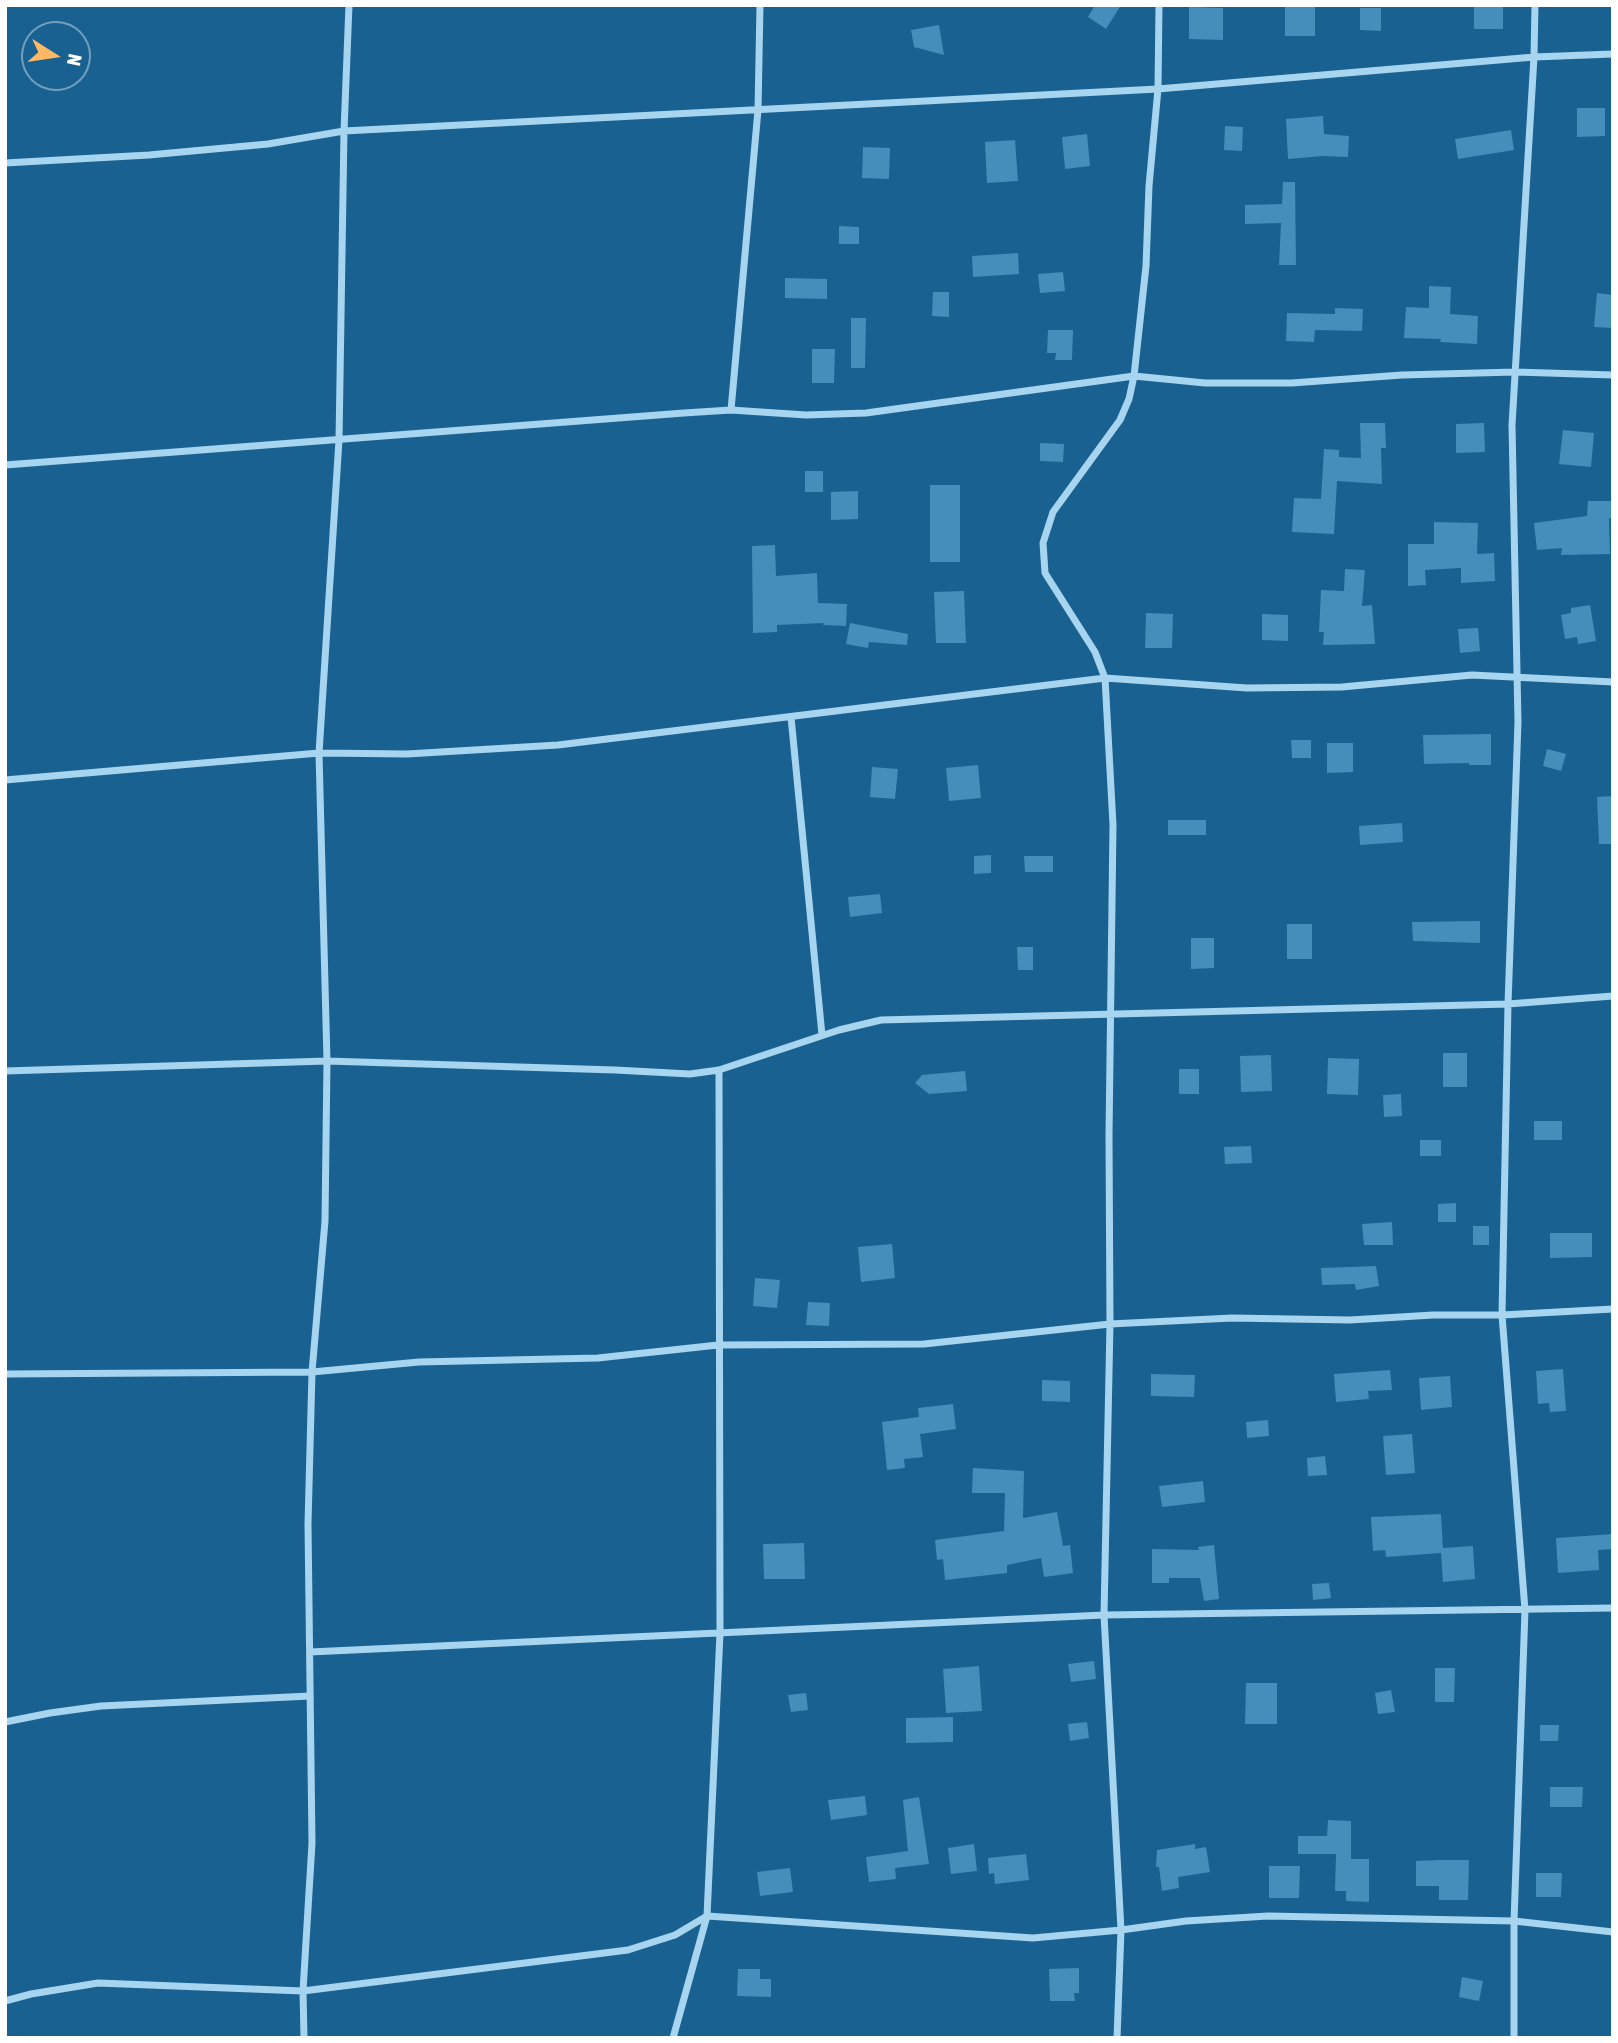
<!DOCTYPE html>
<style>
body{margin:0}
#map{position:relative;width:1618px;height:2043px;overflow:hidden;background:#186191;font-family:"Asap Condensed",sans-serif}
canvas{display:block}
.frame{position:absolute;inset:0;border:7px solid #fff;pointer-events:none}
.north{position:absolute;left:21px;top:21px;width:70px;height:70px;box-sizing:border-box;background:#186191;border:2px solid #74a0bd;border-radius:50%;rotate:102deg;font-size:19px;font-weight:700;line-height:28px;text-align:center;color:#fff}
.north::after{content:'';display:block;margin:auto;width:24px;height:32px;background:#ffb965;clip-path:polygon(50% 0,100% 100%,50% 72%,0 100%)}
</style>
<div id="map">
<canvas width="1618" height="2043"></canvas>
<div class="frame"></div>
<div class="north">N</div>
</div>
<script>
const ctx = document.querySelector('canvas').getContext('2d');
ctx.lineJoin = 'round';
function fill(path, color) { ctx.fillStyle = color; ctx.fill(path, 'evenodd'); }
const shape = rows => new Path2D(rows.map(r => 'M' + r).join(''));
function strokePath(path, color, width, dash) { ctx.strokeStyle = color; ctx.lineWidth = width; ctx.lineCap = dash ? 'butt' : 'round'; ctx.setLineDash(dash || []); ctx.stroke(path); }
fill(shape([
 [1095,5,1121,5,1106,29,1088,17],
 [1285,5,1315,5,1315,36,1285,36],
 [1474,5,1503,5,1503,29,1474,29],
 [1189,7,1223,8,1223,40,1189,39],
 [1360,8,1381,8,1381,31,1360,30],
 [939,25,944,55,914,47,911,30],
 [1577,108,1605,108,1605,136,1577,137],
 [1323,116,1324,134,1349,136,1348,157,1323,156,1288,159,1286,119],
 [1225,126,1243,127,1242,151,1224,150],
 [1511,130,1514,150,1458,159,1455,139],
 [1087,134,1090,166,1065,169,1062,137],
 [1015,140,1018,181,987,183,985,142],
 [863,147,890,148,889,179,862,178],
 [1283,182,1295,182,1296,265,1279,265,1281,223,1245,224,1245,205,1282,204],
 [839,226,859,227,859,244,839,244],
 [1018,253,1019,274,973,277,972,256],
 [1063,272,1065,291,1040,293,1038,274],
 [785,278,827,279,827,299,785,298],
 [1429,286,1451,287,1450,314,1478,316,1477,344,1440,342,1441,339,1404,338,1406,307,1429,308],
 [933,292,949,292,949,317,932,316],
 [1597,293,1613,295,1613,328,1594,327],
 [1335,308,1363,309,1362,331,1315,330,1314,342,1286,341,1287,313,1335,314],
 [851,318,866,318,865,368,851,368],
 [1048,330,1073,330,1072,360,1055,360,1056,353,1047,353],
 [812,349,835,349,834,383,812,383],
 [1360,423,1385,423,1386,448,1381,448,1382,484,1337,481,1334,534,1292,532,1294,498,1321,499,1324,449,1339,450,1339,457,1361,458],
 [1484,423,1485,452,1456,453,1456,424],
 [1563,430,1594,433,1591,467,1559,464],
 [1040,443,1064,444,1063,462,1040,461],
 [805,471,823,471,823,492,805,492],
 [930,485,960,485,960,562,930,562],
 [858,491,858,519,831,520,831,492],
 [1588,501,1613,501,1613,519,1609,518,1610,554,1561,555,1562,548,1537,550,1534,523,1587,516],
 [1434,522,1478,523,1477,554,1494,553,1495,581,1461,583,1461,568,1425,570,1426,585,1408,586,1408,544,1434,544],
 [775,545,776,576,817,573,818,603,847,604,846,626,823,625,824,623,777,625,777,632,753,633,752,546],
 [1345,569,1365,570,1362,606,1372,605,1375,644,1323,645,1324,632,1319,632,1321,590,1344,591],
 [964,591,966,643,936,643,934,592],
 [1590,605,1596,641,1578,644,1577,637,1565,639,1561,615,1571,613,1571,608],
 [1146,613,1173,614,1172,648,1145,648],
 [1262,614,1288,615,1288,641,1262,640],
 [850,623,908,634,907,645,869,642,868,648,846,644],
 [1478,628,1480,651,1460,653,1458,629],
 [1491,734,1491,765,1469,765,1469,763,1424,764,1423,735],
 [1291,740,1311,740,1311,758,1292,758],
 [1327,743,1353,743,1353,772,1327,773],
 [1547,749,1566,754,1561,771,1543,766],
 [978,765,981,798,949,801,946,768],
 [872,767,898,769,895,799,870,797],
 [1613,796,1613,844,1599,844,1597,797],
 [1168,820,1206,820,1206,835,1168,835],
 [1402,823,1403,842,1360,845,1359,826],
 [991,855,991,873,974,874,974,856],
 [1024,856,1053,856,1053,872,1025,872],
 [880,894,882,913,850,917,848,897],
 [1480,921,1480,943,1413,941,1412,922],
 [1287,924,1312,924,1312,959,1287,959],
 [1191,938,1214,938,1214,968,1191,969],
 [1017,947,1033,947,1033,970,1018,970],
 [1443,1053,1467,1053,1467,1087,1443,1087],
 [1271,1055,1272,1091,1241,1092,1240,1056],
 [1328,1058,1359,1059,1358,1095,1327,1094],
 [1179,1069,1199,1069,1199,1094,1179,1094],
 [965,1071,967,1091,929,1094,915,1083,922,1075],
 [1401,1094,1402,1116,1384,1117,1383,1095],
 [1534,1121,1562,1121,1562,1140,1534,1140],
 [1420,1140,1441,1140,1441,1156,1420,1156],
 [1251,1146,1252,1163,1225,1164,1224,1147],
 [1456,1203,1456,1222,1438,1222,1438,1204],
 [1392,1222,1393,1245,1364,1245,1362,1224],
 [1473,1226,1489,1226,1489,1245,1473,1245],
 [1550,1233,1592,1233,1592,1257,1550,1258],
 [892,1244,895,1278,861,1282,858,1247],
 [1376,1266,1379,1286,1356,1290,1355,1284,1322,1285,1321,1268],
 [755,1278,780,1280,777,1308,753,1306],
 [808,1302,830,1303,829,1326,806,1325],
 [1563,1369,1566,1411,1550,1412,1549,1403,1538,1404,1536,1371],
 [1390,1370,1392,1390,1368,1391,1369,1399,1336,1402,1334,1374],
 [1151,1374,1195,1375,1194,1397,1151,1396],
 [1450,1376,1452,1407,1421,1410,1419,1378],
 [1042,1380,1070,1381,1070,1402,1042,1401],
 [953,1404,956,1429,920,1434,923,1457,904,1459,905,1468,887,1470,882,1422,919,1417,918,1408],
 [1268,1420,1269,1436,1247,1438,1246,1422],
 [1412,1434,1415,1473,1386,1475,1383,1436],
 [1325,1456,1327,1475,1308,1476,1307,1458],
 [973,1468,1024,1471,1023,1518,1057,1512,1063,1546,1070,1545,1073,1573,1044,1577,1041,1558,1007,1565,1007,1573,945,1580,943,1559,937,1560,935,1540,1004,1531,1005,1493,972,1493],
 [1203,1481,1205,1502,1162,1507,1159,1486],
 [1441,1514,1443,1548,1473,1546,1475,1579,1443,1582,1441,1553,1386,1557,1385,1550,1373,1551,1371,1517],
 [1613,1534,1613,1549,1598,1550,1599,1570,1558,1573,1556,1538],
 [804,1543,805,1579,764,1579,763,1544],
 [1214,1545,1219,1599,1204,1601,1200,1578,1169,1578,1169,1583,1152,1583,1152,1549,1199,1550,1198,1547],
 [1329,1583,1331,1598,1313,1600,1312,1584],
 [1094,1661,1096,1679,1071,1682,1068,1664],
 [979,1666,982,1711,946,1713,943,1669],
 [1435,1668,1455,1668,1454,1702,1435,1702],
 [1246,1683,1277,1683,1277,1724,1245,1724],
 [1391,1690,1395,1712,1378,1714,1375,1693],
 [806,1693,808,1710,791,1712,788,1695],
 [953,1717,953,1742,906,1743,906,1718],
 [1087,1722,1089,1738,1070,1741,1068,1724],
 [1540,1725,1559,1725,1558,1741,1540,1741],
 [1550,1787,1583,1787,1582,1807,1550,1807],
 [865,1796,867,1815,831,1820,828,1800],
 [919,1797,929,1864,895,1868,896,1879,869,1882,866,1857,908,1851,903,1800],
 [1328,1820,1351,1821,1351,1859,1369,1859,1369,1902,1346,1901,1346,1891,1335,1891,1336,1854,1298,1854,1298,1836,1327,1836],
 [974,1844,977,1871,951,1874,948,1848],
 [1195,1844,1195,1849,1206,1847,1210,1872,1178,1877,1179,1888,1162,1891,1159,1867,1156,1867,1157,1850],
 [1026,1854,1029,1880,995,1884,994,1873,989,1874,988,1858],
 [1439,1860,1469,1860,1468,1900,1439,1900,1439,1886,1416,1886,1416,1861],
 [1269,1866,1300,1866,1299,1898,1269,1898],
 [790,1868,793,1892,760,1896,757,1872],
 [1536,1873,1562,1873,1561,1897,1536,1897],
 [1079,1968,1079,1993,1074,1993,1075,2001,1050,2001,1049,1969],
 [738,1969,760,1969,760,1979,771,1979,771,1997,737,1996],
 [1462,1977,1483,1981,1479,2001,1459,1997]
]), '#458dba');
strokePath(shape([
 [5,163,149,155,268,144,344,131,1158,89,1534,57,1613,54],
 [731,410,758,110,760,5],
 [5,465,684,413,731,410,806,415,866,413,1134,376,1205,383,1292,383,1402,375,1515,372,1613,375],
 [791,717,822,1035],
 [5,780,319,753,407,754,558,745,1105,678,1247,688,1342,687,1472,675,1613,682],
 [5,1071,327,1061,615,1070,690,1074,719,1070,839,1030,881,1020,1508,1004,1613,996],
 [5,1374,312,1372,419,1362,598,1358,718,1345,924,1344,1110,1324,1232,1318,1350,1320,1433,1315,1502,1315,1613,1309],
 [310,1652,1104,1615,1613,1608],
 [5,1722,50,1713,101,1706,310,1696],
 [5,2001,31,1994,98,1983,303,1991,628,1950,675,1935,707,1916,1033,1938,1121,1930,1186,1921,1268,1916,1514,1921,1613,1932],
 [304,2038,303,1991,312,1843,308,1524,312,1372,325,1221,327,1061,319,753,339,440,344,131,349,5],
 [673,2038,707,1916,720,1633,719,1070],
 [1117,2038,1121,1930,1104,1615,1110,1324,1109,1135,1113,825,1105,678,1095,652,1045,573,1043,543,1053,512,1120,420,1129,399,1134,376,1146,266,1149,186,1158,89,1159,5],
 [1514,2038,1514,1921,1525,1610,1502,1315,1508,1004,1518,722,1512,425,1534,57,1535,5]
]), '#a7d4ef', 7);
</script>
